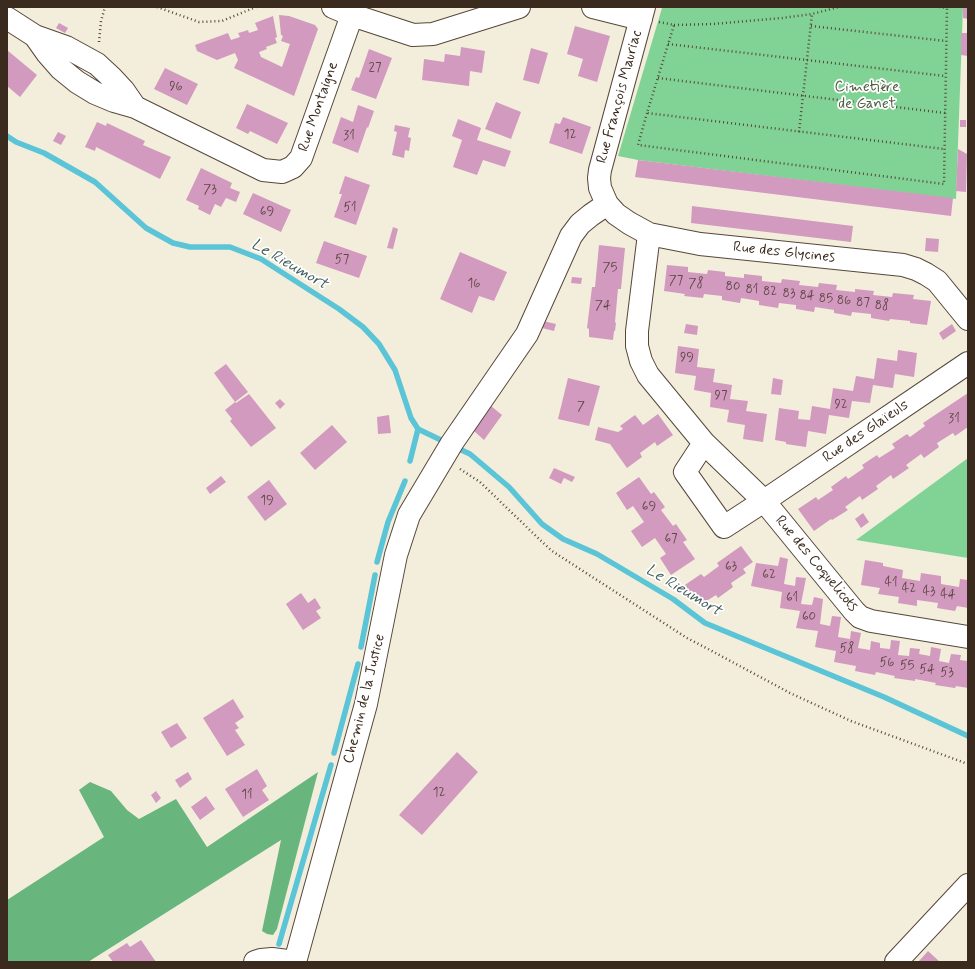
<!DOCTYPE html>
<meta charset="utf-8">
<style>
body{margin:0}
#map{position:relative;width:975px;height:969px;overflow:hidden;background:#f3eedb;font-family:Mynerve,sans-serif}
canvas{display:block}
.frame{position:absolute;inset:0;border:8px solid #3b2a1e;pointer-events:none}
</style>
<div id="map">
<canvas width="975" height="969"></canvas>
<div class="frame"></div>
</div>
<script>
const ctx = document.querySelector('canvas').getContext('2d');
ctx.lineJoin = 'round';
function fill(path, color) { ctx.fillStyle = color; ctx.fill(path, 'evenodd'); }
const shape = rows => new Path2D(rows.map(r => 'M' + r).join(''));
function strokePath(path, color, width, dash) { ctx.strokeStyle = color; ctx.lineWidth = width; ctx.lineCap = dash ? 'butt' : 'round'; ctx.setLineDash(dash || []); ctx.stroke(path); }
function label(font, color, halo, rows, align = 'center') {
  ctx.font = font + ' Mynerve,sans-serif'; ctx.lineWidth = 3.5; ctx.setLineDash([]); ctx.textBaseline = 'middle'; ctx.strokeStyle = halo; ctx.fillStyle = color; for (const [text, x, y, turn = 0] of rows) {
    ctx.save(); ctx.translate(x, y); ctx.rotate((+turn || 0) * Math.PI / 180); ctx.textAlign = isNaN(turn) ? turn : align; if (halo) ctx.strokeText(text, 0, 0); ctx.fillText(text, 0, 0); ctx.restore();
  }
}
fill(shape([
 [679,7,963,7,956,199,638,160,618,156,662,8],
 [968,458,968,558,856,540]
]), '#80d395');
fill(shape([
 [318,772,277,929,273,935,267,934,262,931,281,840,88,962,7,962,7,900,104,837,79,790,90,782,111,791,127,810,139,819,176,799,207,847]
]), '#68b57e');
strokePath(shape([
 [7,136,16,142,44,153,95,182,146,228,173,243,190,247,230,247,261,259,339,309,363,327,379,344,395,370,411,418,418,429,447,443],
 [455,447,470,454,509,487,542,524,563,539,597,554,673,599,705,623,884,697,968,736],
 [410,461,418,429],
 [377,562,388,522,405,481],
 [361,647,375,575],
 [334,753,358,664],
 [279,944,331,765]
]), '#5bc4d6', 5.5);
fill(shape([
 [963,7,968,7,968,19,963,18],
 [279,15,289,16,315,25,318,29,294,96,234,68,238,60,235,53,217,60,197,51,195,45,228,33,231,40,240,37,238,33,242,32,248,30,249,33,258,30,255,23,273,16,277,37,275,38,277,43,266,47,267,49,259,52,261,57,282,67,290,44,281,41,283,36,281,35],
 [59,23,68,28,65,33,56,28],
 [575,26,610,36,597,82,578,76,583,59,567,54],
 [961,33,968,33,968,56,961,55],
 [461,47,485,51,482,73,470,71,469,86,422,80,424,59,444,62,445,54,460,56],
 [531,48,548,53,539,84,523,80],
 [369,49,392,58,376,99,351,90,356,77,359,78],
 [7,50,37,75,20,97,7,86],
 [165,68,198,84,187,105,154,89],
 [496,102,521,112,511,139,485,129],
 [247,104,288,123,277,144,250,131,248,134,236,128],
 [358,105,374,111,368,128,367,127,358,153,332,143,341,117,353,122],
 [563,117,591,127,582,154,549,143,555,123,560,124],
 [458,119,481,128,477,140,511,151,505,167,483,160,477,175,453,167,462,140,452,136],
 [960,120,966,120,966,127,960,127],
 [97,122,106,126,107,123,145,141,143,145,171,157,160,179,96,147,95,151,85,147],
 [395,125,410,128,408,137,411,138,409,151,405,150,404,158,392,155,397,132,394,131],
 [58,132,66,136,61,145,53,141],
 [958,149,967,154,966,192,956,191],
 [638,160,953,198,951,216,635,177],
 [201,168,232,183,230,188,240,192,236,202,226,198,221,207,215,204,210,215,198,209,199,206,186,200],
 [345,176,370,185,356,225,334,217,342,194,339,194],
 [253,193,291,210,281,232,243,214],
 [692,206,853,226,851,242,691,223],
 [393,227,398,229,393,249,387,248],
 [926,238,939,239,938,252,925,251],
 [324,241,367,256,359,278,316,263],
 [599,245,625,248,621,289,618,289,615,322,616,323,615,331,614,331,613,340,589,337,589,329,587,328,592,287,595,287],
 [460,252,507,272,494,301,479,296,472,313,440,299],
 [667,265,688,267,688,272,707,274,708,270,725,272,725,276,744,278,744,274,762,276,762,281,781,283,782,279,800,281,799,285,818,287,819,283,837,285,836,290,855,292,855,289,874,291,873,295,892,297,893,293,914,295,913,299,931,301,927,325,910,323,910,321,890,319,889,321,871,318,871,314,852,312,851,316,834,313,834,310,815,307,814,312,796,309,796,305,779,303,778,308,759,305,759,301,741,298,740,303,722,300,722,296,704,294,703,298,684,296,685,294,664,291],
 [572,277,582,278,581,284,571,283],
 [543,321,556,324,554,331,542,328],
 [686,324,698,326,697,335,684,333],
 [952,324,956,331,943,340,939,333],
 [678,346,699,349,697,367,715,369,713,382,732,385,730,399,748,401,746,411,767,414,763,442,743,439,745,425,727,422,729,410,710,407,711,393,694,390,696,376,675,373],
 [898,350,917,353,914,377,895,374,893,388,873,385,870,403,852,401,849,418,829,415,826,434,808,431,806,447,786,444,786,442,775,440,779,408,799,411,798,419,810,420,812,406,830,409,833,388,853,391,856,376,874,379,877,358,897,361],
 [226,364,248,392,235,402,214,373],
 [568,378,600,386,589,426,558,419],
 [773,378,783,380,781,395,771,394],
 [968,393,968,427,955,436,953,433,937,443,939,447,924,458,921,454,906,465,909,468,893,479,891,475,876,486,878,489,862,500,860,496,845,507,848,510,832,520,831,519,814,531,798,509,816,497,818,500,833,490,831,487,846,476,848,479,864,468,862,465,877,455,879,458,895,448,892,444,907,434,910,437,925,426,923,423],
 [249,394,276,428,251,447,230,421,232,419,225,410,235,402,236,403],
 [280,399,285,404,280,409,275,403],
 [491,406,502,415,484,440,474,431],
 [658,414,673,435,657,446,655,442,640,453,642,457,627,468,610,444,595,440,598,427,618,432,623,429,620,426,635,415,643,425],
 [389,415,391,433,378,434,377,417],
 [332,425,347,442,315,470,300,453],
 [554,468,575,477,572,482,564,478,561,484,549,478],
 [221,476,226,482,210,494,206,488],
 [639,477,651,494,654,492,665,507,661,510,673,526,676,524,687,540,683,542,695,559,671,575,660,558,666,554,655,538,642,547,631,531,644,522,633,506,627,510,616,493],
 [269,480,287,504,265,521,247,497],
 [863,513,869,522,861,528,855,519],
 [741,546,753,562,743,569,746,573,731,583,733,587,718,598,716,595,700,605,693,594,686,598,679,589,701,574,704,577,719,566,717,563],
 [780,557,788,559,784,584,795,586,796,577,806,578,801,604,812,605,814,597,823,599,820,624,830,626,832,616,841,617,838,637,850,639,851,631,861,633,858,648,870,650,871,641,880,643,880,648,890,649,891,640,900,641,898,655,909,656,910,648,920,649,919,654,930,656,931,647,941,649,939,661,949,663,951,654,961,655,960,660,968,661,968,688,956,686,955,688,935,685,936,683,915,679,915,681,894,678,895,676,876,672,875,675,855,671,856,666,834,662,836,651,815,647,818,631,796,628,800,611,780,608,782,592,751,586,756,563,778,566],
 [865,560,883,563,883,566,903,570,902,578,920,581,921,573,941,576,941,584,959,587,960,579,968,580,968,608,957,606,955,611,937,608,938,603,917,600,917,606,898,603,899,597,878,594,880,588,861,585],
 [301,593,308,603,315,598,321,608,316,611,321,618,303,630,286,604],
 [233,699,244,717,235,723,239,728,235,730,245,745,227,756,203,718],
 [177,723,187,738,171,748,161,732],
 [457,752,478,772,422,835,399,815],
 [257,769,267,786,262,790,269,800,243,817,225,789],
 [188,772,192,779,180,788,175,780],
 [156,791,161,798,156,803,151,795],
 [206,796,215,809,200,820,191,807],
 [141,940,156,962,113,962,108,955,127,943,130,947],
 [928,951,940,962,920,962,919,961]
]), '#d19abe');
const minor = shape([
 [333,7,352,15,413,35,433,34,519,7],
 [593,7,641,19],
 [644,7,600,170,599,178,600,188,607,204,616,214,629,223,649,234,700,244,903,265,916,269,926,274,937,281,968,319],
 [7,18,35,36,66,47,97,64,111,77,124,91,135,107],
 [35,36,47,53,61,69,77,82,95,93,114,101,135,107,263,170,282,172,293,167,301,158,352,15],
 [649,234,637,331,637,346,641,361,648,375,704,443,764,501,854,611,860,617,871,621,968,637],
 [704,443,685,472,724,527,764,501,968,363],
 [255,962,261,960,272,959,295,962],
 [295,962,350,762,366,704,396,555,409,515,452,443,527,334,571,236,580,224,591,215,607,204],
 [896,962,968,885]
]);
strokePath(minor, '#57473a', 24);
strokePath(shape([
 [157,7,199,22,222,21,256,7],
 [939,7,947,8],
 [659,22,674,25,647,113,944,149],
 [674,25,713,24,782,18,812,14,839,7],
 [811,26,946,41],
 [99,42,101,21,105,7],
 [668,44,945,76],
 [658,78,945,113],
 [647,113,638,145,944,184,947,7],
 [799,132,812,14],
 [460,469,480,482,536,536,552,551,687,638,710,650,790,693,851,721,968,764]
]), '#57473a', 2.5, [1, 3]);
strokePath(minor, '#fff', 22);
label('13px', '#604646', null, [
 ["27",375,68],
 ["96",176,87],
 ["12",570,135],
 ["31",349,136],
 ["73",210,190],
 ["51",350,208],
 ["69",267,212],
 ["57",342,260],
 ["75",610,268],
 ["77",676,281],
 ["16",474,284],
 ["78",696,284],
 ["80",733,287],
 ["81",752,290],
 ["82",770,292],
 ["83",789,294],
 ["84",807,296],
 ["85",826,299],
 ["86",844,301],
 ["87",863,303],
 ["74",603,306],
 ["88",882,306],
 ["99",687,358],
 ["97",721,396],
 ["92",841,405],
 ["7",581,407],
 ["31",954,419],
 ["19",267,501],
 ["69",649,507],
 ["67",671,539],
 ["63",731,567],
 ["62",769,575],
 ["41",891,583],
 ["42",909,589],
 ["43",929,592],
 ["44",948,595],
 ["61",792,598],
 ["60",809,617],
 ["58",847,649],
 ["56",887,663],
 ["55",907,666],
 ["54",927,670],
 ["53",947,673],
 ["12",439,793],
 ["11",247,795]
]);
label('15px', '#505d42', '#fff', [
 ["Cimetière",867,88],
 ["de Ganet",867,105]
]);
label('15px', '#3b2a1e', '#fff', [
 ["Rue François Mauriac",620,97,-75],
 ["Rue Montaigne",319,107,-71],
 ["Rue des Glycines",784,253,6],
 ["Rue des Glaïeuls",866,432,-34],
 ["Rue des Coquelicots",816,564,50],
 ["Chemin de la Justice",365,699,-76]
]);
label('italic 16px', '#46605e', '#fff', [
 ["Le Rieumort",289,265,30],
 ["Le Rieumort",683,591,31]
]);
</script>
